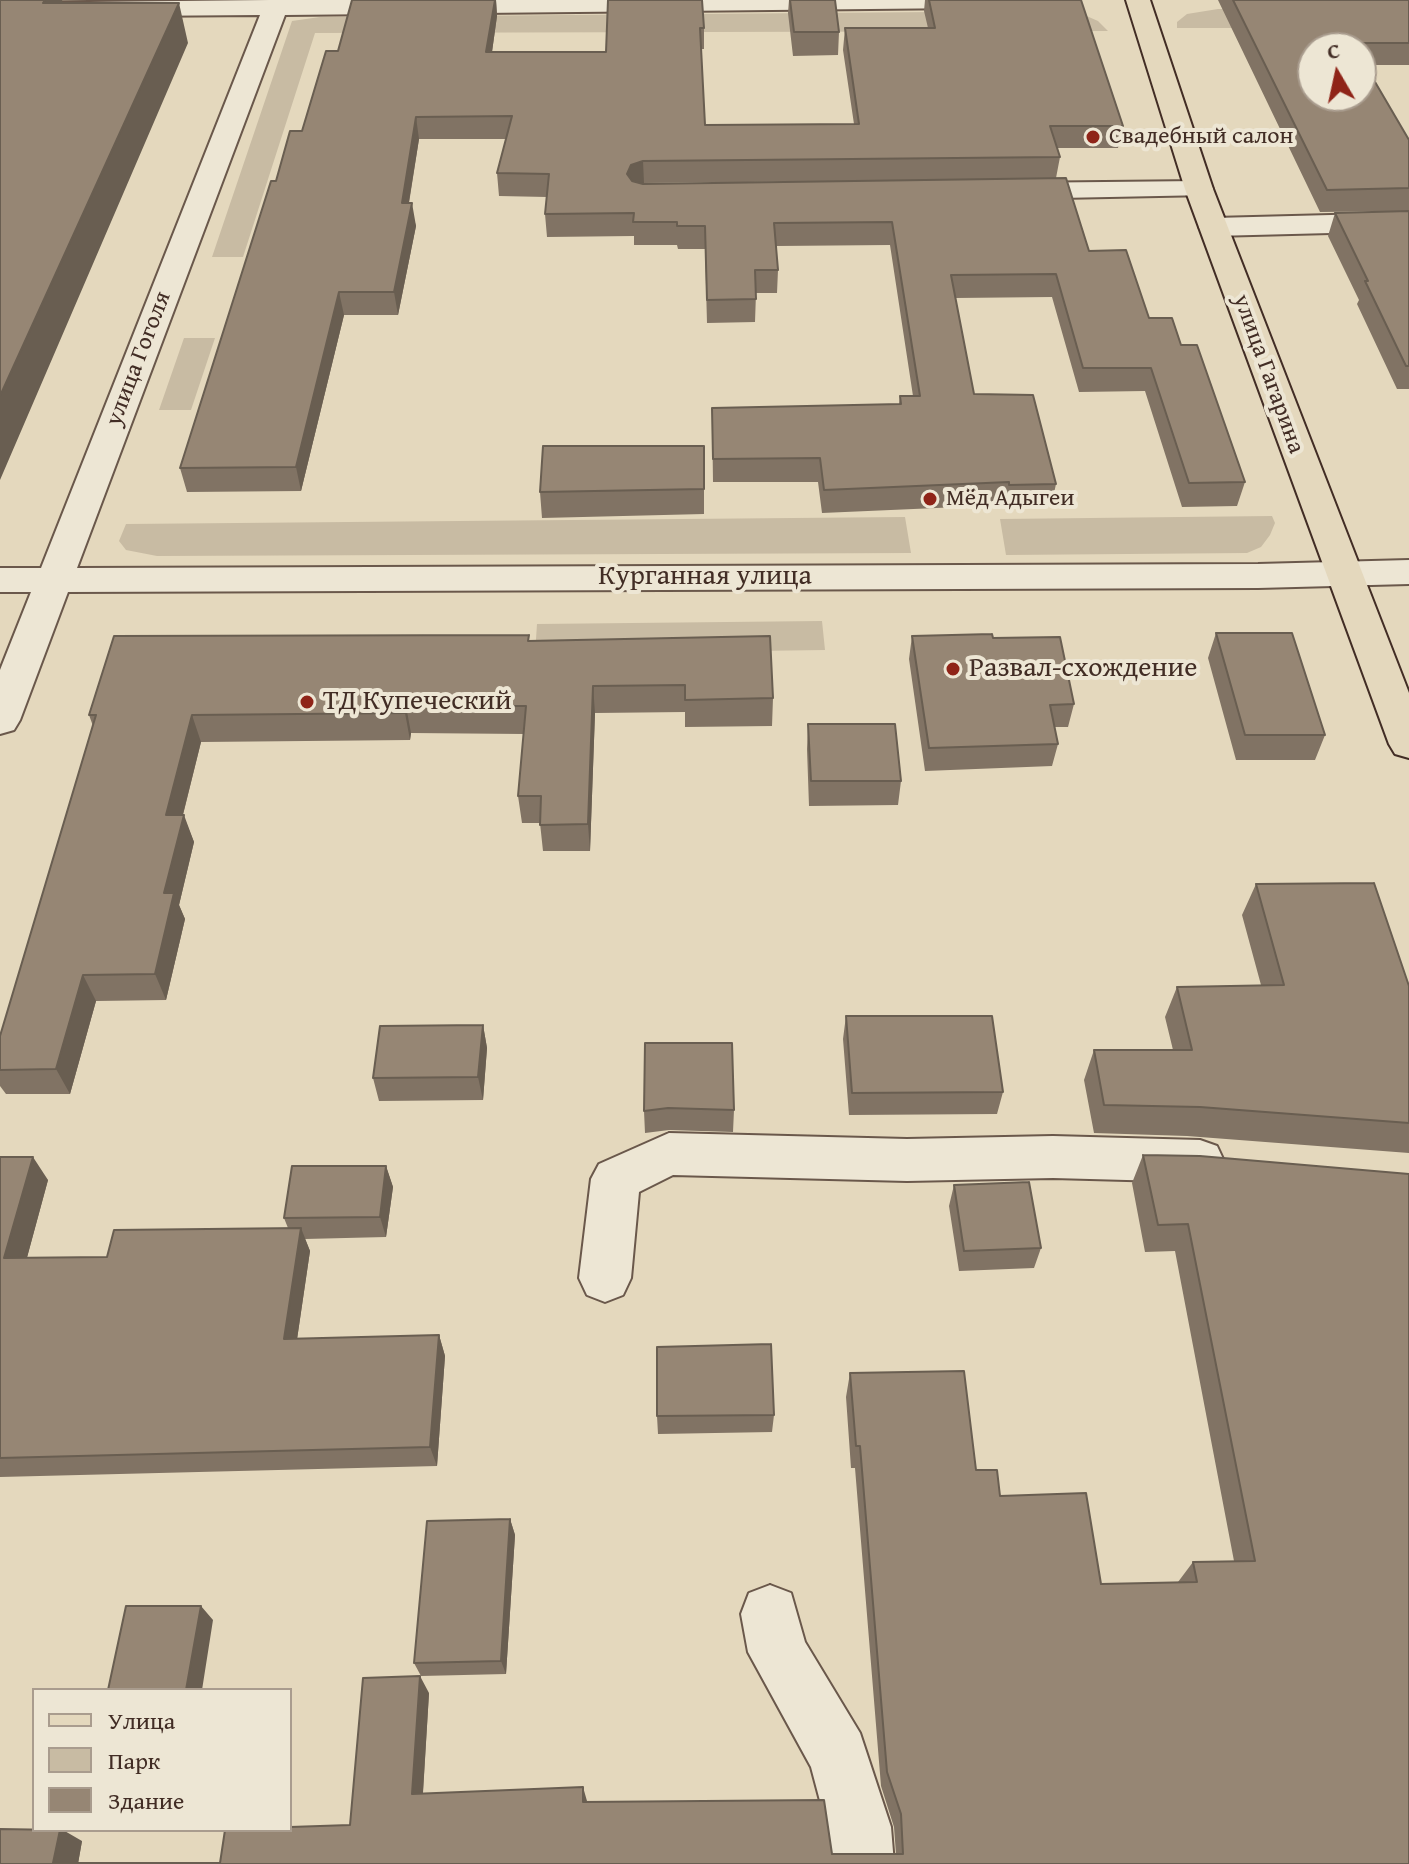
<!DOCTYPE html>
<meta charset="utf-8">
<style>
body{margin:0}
#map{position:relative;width:1409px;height:1864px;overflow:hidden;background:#e4d8bd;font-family:"Gentium Book Plus",serif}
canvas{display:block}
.legend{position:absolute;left:32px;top:1688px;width:260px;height:144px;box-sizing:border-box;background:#ede6d4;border:2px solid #a99c8e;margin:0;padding:10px 14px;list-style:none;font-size:24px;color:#422d25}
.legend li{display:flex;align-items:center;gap:16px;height:40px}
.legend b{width:40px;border:2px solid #a99c8e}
.north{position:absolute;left:1297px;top:32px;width:80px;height:80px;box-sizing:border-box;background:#ede6d4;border:2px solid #a99c8e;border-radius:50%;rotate:351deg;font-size:22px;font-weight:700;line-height:32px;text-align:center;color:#422d25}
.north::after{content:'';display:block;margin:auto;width:28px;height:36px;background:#8f2418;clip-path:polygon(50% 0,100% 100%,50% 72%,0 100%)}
</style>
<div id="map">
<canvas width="1409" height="1864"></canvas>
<ul class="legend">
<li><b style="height:10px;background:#e4d8bd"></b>Улица</li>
<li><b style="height:22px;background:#c8bba3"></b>Парк</li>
<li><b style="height:22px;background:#968674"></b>Здание</li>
</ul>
<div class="north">С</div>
</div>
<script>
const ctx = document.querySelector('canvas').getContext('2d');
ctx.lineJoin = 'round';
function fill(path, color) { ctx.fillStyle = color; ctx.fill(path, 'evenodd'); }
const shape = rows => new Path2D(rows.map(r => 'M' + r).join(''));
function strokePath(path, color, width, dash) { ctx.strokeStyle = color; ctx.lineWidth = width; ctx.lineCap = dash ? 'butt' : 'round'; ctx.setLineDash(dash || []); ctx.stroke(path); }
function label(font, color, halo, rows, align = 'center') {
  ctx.font = font + ' "Gentium Book Plus",serif'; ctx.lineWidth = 8; ctx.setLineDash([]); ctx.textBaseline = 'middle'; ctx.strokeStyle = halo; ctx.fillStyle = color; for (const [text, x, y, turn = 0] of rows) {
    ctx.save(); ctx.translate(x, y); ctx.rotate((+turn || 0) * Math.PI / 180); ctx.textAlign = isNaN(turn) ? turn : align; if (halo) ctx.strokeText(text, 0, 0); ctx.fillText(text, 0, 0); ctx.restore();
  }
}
fill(shape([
 [1409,8,1409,28,1177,28,1177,22,1187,14,1218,9],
 [1061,11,1082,14,1098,21,1108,31,315,33,243,257,212,257,292,21,320,17],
 [184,338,215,338,191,410,159,410],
 [1272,516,1275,523,1270,535,1261,547,1247,553,1006,555,1000,519],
 [905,517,911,553,157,556,126,550,119,541,126,524],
 [822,621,825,650,535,654,537,624]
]), '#c8bba3');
const minor = shape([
 [269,0,1077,0,1074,5,1065,7,285,15,77,568,1258,564,1409,560,1409,584,1258,588,68,592,20,720,14,730,0,734,0,670,31,592,0,592,0,568,41,568,260,15,0,17,0,3,269,0],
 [1199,181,1209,183,1213,189,1209,195,1010,199,1000,197,996,191,1000,185,1010,183,1199,181],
 [1409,213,1409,231,1214,236,1204,233,1199,227,1204,221,1214,218,1409,213],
 [669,1133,907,1139,1053,1136,1200,1140,1217,1146,1224,1161,1217,1176,1200,1182,1053,1178,907,1181,673,1175,639,1192,631,1278,623,1295,605,1302,587,1295,579,1278,591,1179,599,1164,669,1133],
 [770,1585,791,1593,805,1642,860,1733,891,1827,894,1864,830,1864,827,1827,811,1767,748,1652,741,1614,749,1593,770,1585]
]);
const major = shape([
 [1126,0,1150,0,1213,189,1409,693,1409,758,1395,754,1389,744,1185,189,1126,0]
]);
strokePath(minor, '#6a584b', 4);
strokePath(major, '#422d25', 4);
fill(minor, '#ede6d4');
fill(major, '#e4d8bd');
fill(shape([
 [352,0,496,0,497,16,492,52,606,52,608,0,704,28,704,49,701,49,705,125,854,124,843,50,845,28,928,28,924,11,925,0,929,0,1123,126,1118,148,1057,148,1060,157,1056,178,1089,251,1149,318,1181,345,1245,482,1237,506,1182,507,1145,391,1079,392,1052,297,955,298,974,394,1056,484,1051,507,1005,508,1005,505,822,513,818,482,713,482,712,408,899,404,900,396,913,396,890,245,776,246,778,270,777,293,756,293,755,322,707,323,705,249,678,249,677,245,634,245,634,236,547,237,545,214,547,197,499,196,497,173,506,139,419,139,409,203,416,226,398,315,344,315,301,491,187,492,180,468,276,181,302,131,338,51],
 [849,181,642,184,644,183],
 [789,0,835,0,839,32,838,55,793,56,788,13],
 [1218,0,1409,0,1409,65,1365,65,1409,140,1409,211,1320,212],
 [1313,48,1361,48,1361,96],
 [1409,211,1409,389,1397,389,1357,304,1359,300,1328,236,1335,213],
 [704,446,704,514,542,518,540,492],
 [1216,633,1325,735,1315,760,1236,760,1208,658],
 [529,635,529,641,773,698,772,726,685,727,685,712,595,713,590,851,543,851,540,823,522,823,518,796,524,734,411,733,410,740,201,742,183,815,194,842,179,905,185,919,166,1000,96,1001,70,1094,6,1094,0,1086,0,1036,93,726,89,715],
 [912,636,993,638,1074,704,1068,727,1054,727,1058,744,1052,766,925,771,909,659],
 [808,724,901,781,898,805,809,806,807,749],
 [1256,884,1409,986,1409,1153,1187,1136,1094,1133,1084,1080,1094,1050,1173,1050,1165,1017,1177,987,1261,985,1242,915],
 [846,1016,1003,1092,997,1114,849,1115,843,1039],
 [483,1025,487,1048,483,1100,379,1101,373,1078],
 [645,1043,734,1110,733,1132,669,1130,645,1133,644,1111],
 [1143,1155,1409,1174,1409,1864,0,1864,82,1841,78,1863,220,1863,350,1825,429,1693,423,1793,587,1802,832,1854,896,1854,894,1827,881,1786,855,1468,851,1468,846,1397,850,1373,976,1470,1000,1496,1101,1584,1178,1582,1193,1562,1234,1561,1175,1251,1145,1252,1132,1183],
 [0,1157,48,1180,27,1257,107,1257,288,1228,284,1218,386,1166,393,1187,386,1237,305,1239,310,1251,297,1339,439,1335,445,1356,437,1466,0,1477],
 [954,1185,1041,1248,1034,1268,959,1271,949,1206],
 [774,1415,772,1432,658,1434,657,1416],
 [510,1519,515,1535,506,1674,421,1676,414,1663]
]), '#817364');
fill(shape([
 [45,0,62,0,68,19,43,3],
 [495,0,496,0,497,16,489,73,486,52],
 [179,3,188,43,0,480,0,396],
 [416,117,419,139,405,226,402,203],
 [643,161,644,183,632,187,627,174,631,165],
 [412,203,416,226,398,315,394,292],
 [339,292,344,315,301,491,296,467],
 [593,686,595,713,590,851,588,824],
 [406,706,411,733,410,740,405,713],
 [192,715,201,742,176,842,166,815],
 [184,815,194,842,179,905,185,919,166,1000,155,974,164,893],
 [83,975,96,1001,70,1094,56,1069],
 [483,1025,487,1048,483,1100,478,1077],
 [33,1157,48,1180,21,1280,4,1258],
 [386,1166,393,1187,386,1237,380,1217],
 [301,1228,310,1251,294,1360,284,1339],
 [439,1335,445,1356,437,1466,430,1447],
 [510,1519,515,1535,506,1674,501,1661],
 [201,1606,213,1620,202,1690,186,1690],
 [420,1676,429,1693,422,1807,412,1794],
 [583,1787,587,1801,587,1816,583,1802],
 [60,1830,63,1830,82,1841,78,1864,53,1863]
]), '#695e51');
const building = shape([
 [0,0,45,0,43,3,179,3,0,396,0,0],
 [352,0,495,0,486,52,606,52,608,0,702,0,704,28,700,28,705,125,859,124,845,28,935,28,929,0,1081,0,1123,126,1050,126,1060,157,643,161,631,165,627,174,632,181,643,184,1066,178,1089,251,1126,250,1149,318,1172,318,1181,345,1197,345,1245,482,1189,483,1151,368,1083,368,1056,274,951,275,974,394,1033,395,1056,484,1009,485,1009,482,824,490,820,458,713,459,712,408,901,404,900,396,920,396,892,222,774,223,778,270,755,270,756,299,707,300,705,226,677,226,677,222,633,222,634,213,545,214,549,174,497,173,512,116,416,117,402,203,412,203,394,292,339,292,296,467,180,468,271,181,276,181,290,131,302,131,326,51,338,51,352,0],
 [790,0,835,0,839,32,794,32,790,0],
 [1233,0,1409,0,1409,43,1353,43,1355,48,1313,48,1313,96,1361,96,1361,58,1409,140,1409,188,1327,190,1233,0],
 [1409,211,1409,366,1406,366,1365,281,1368,281,1335,213,1409,211],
 [543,446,704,446,704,489,540,492,543,446],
 [1216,633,1292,633,1325,735,1245,735,1216,633],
 [992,634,993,638,1060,637,1074,704,1050,705,1058,744,929,748,912,636,992,634],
 [529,635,528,641,770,636,773,698,685,700,685,685,593,686,588,824,540,825,541,796,518,796,526,706,406,706,405,713,192,715,166,815,184,815,164,893,174,893,155,974,83,975,56,1069,0,1070,0,1036,96,715,89,715,114,636,529,635],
 [808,724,895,724,901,781,811,781,808,724],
 [1374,883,1409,986,1409,1123,1200,1107,1104,1105,1094,1050,1192,1050,1177,987,1284,985,1256,884,1374,883],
 [846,1016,992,1016,1003,1092,852,1093,846,1016],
 [483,1025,478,1077,373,1078,380,1026,483,1025],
 [645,1043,732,1043,734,1110,668,1108,644,1111,645,1043],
 [1143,1155,1200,1156,1409,1174,1409,1864,0,1864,0,1829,60,1830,53,1863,220,1863,225,1830,290,1830,290,1827,350,1825,363,1678,420,1676,412,1794,583,1787,583,1802,824,1800,832,1854,903,1854,901,1814,887,1772,860,1446,856,1446,850,1373,964,1371,976,1470,997,1470,1000,1496,1086,1493,1101,1584,1197,1582,1193,1562,1255,1561,1188,1224,1158,1225,1143,1155],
 [0,1157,33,1157,4,1258,107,1257,114,1230,301,1228,284,1339,439,1335,430,1447,0,1458,0,1157],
 [292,1166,386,1166,380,1217,284,1218,292,1166],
 [1029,1182,1041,1248,964,1251,954,1185,1029,1182],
 [771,1344,774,1415,657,1416,657,1347,771,1344],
 [510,1519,501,1661,414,1663,427,1521,510,1519],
 [126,1606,201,1606,186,1690,108,1690,126,1606]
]);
fill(building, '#968674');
strokePath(building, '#695e51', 2);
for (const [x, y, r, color] of [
 [1093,137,8,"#8f2418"],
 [930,499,8,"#8f2418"],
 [953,669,8,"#8f2418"],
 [307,702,8,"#8f2418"]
]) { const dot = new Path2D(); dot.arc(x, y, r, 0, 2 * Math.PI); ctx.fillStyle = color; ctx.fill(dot); strokePath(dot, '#ede6d4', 3); }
label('24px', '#422d25', '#ede6d4', [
 ["Свадебный салон",1109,137],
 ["Мёд Адыгеи",946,499]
], 'left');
label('24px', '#422d25', '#ede6d4', [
 ["улица Гоголя",139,359,-69],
 ["улица Гагарина",1268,374,70]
]);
label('28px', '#422d25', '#ede6d4', [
 ["Курганная улица",705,577]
]);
label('28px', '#422d25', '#ede6d4', [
 ["Развал-схождение",969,669],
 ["ТД Купеческий",323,702]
], 'left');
</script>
